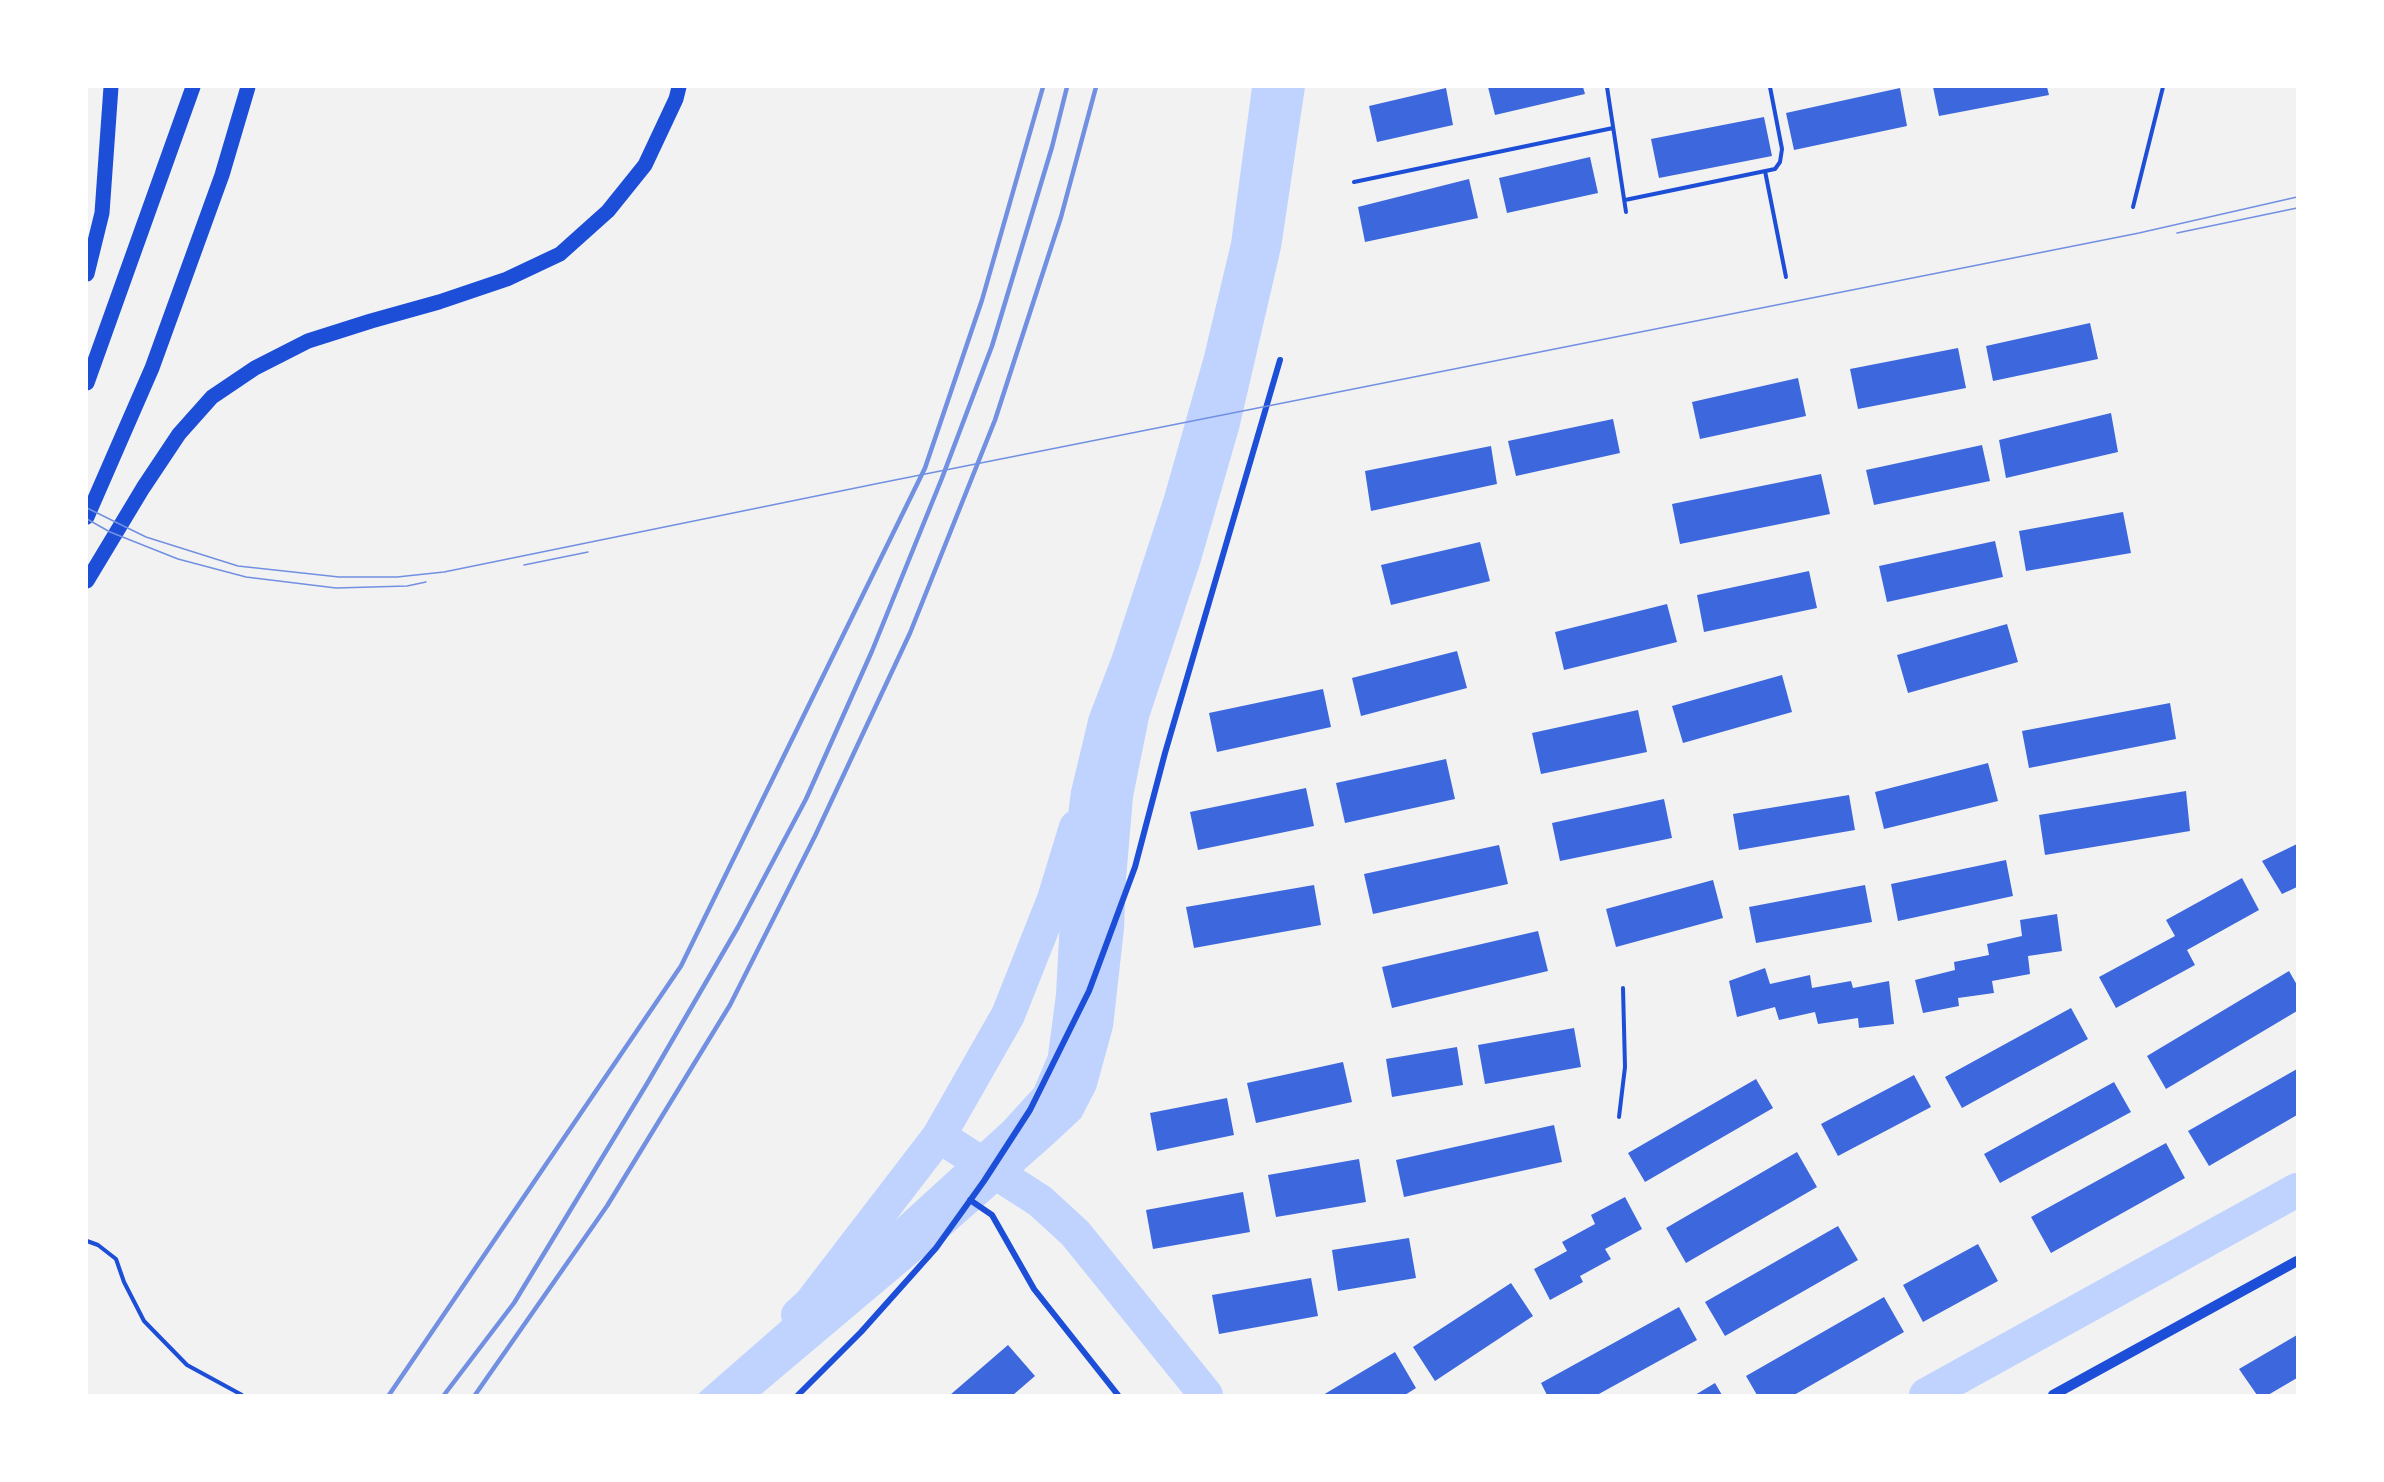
<!DOCTYPE html>
<style>
body{margin:0}
#map{position:relative;width:2384px;height:1482px;overflow:hidden;background:#f2f2f2;font-family:"Source Sans 3",sans-serif}
canvas{display:block}
.frame{position:absolute;inset:0;border:88px solid #fff;pointer-events:none}
</style>
<div id="map">
<canvas width="2384" height="1482"></canvas>
<div class="frame"></div>
</div>
<script>
const ctx = document.querySelector('canvas').getContext('2d');
ctx.lineJoin = 'round';
function fill(path, color) { ctx.fillStyle = color; ctx.fill(path, 'evenodd'); }
const shape = rows => new Path2D(rows.map(r => 'M' + r).join(''));
function strokePath(path, color, width, dash) { ctx.strokeStyle = color; ctx.lineWidth = width; ctx.lineCap = dash ? 'butt' : 'round'; ctx.setLineDash(dash || []); ctx.stroke(path); }
fill(shape([
 [1252,87,1305,87,1281,248,1239,429,1200,564,1149,718,1133,797,1126,879,1124,929,1113,1027,1096,1089,1081,1118,1052,1145,958,1228,760,1395,697,1395,864,1249,1003,1122,1034,1088,1048,1055,1056,994,1064,847,1071,791,1089,716,1112,656,1164,497,1204,356,1231,243]
]), '#bfd3fe');
strokePath(shape([
 [939,1136,1040,1201,1075,1233,1206,1395],
 [798,1315,810,1304,939,1136,1008,1015,1054,899,1076,827],
 [1926,1395,2297,1190]
]), '#bfd3fe', 34);
fill(shape([
 [1488,87,1583,87,1585,94,1495,115],
 [1933,87,2047,87,2049,95,1939,116],
 [1446,88,1453,125,1377,142,1369,106],
 [1900,88,1907,126,1794,150,1786,113],
 [1764,117,1772,156,1659,178,1651,139],
 [1590,157,1598,193,1507,213,1499,178],
 [1469,179,1478,218,1365,242,1358,207],
 [2090,323,2098,359,1993,381,1986,346],
 [1958,348,1966,388,1858,409,1850,369],
 [1798,378,1806,416,1700,439,1692,402],
 [2111,413,2118,452,2006,478,1999,440],
 [1613,419,1620,453,1516,476,1508,441],
 [1982,445,1990,481,1874,505,1866,470],
 [1491,446,1497,484,1371,511,1365,471],
 [1821,474,1830,514,1680,544,1672,504],
 [2123,512,2131,553,2026,571,2019,531],
 [1995,541,2003,577,1887,602,1879,566],
 [1480,542,1490,581,1391,605,1381,565],
 [1809,571,1817,608,1704,632,1697,595],
 [1667,604,1677,642,1564,670,1555,632],
 [2007,624,2018,662,1908,693,1897,655],
 [1457,651,1467,688,1361,716,1352,678],
 [1782,675,1792,712,1683,743,1672,706],
 [1323,689,1331,727,1217,752,1209,713],
 [2170,703,2176,739,2029,768,2022,731],
 [1638,710,1647,752,1541,774,1532,733],
 [1446,759,1455,799,1345,823,1336,783],
 [1988,763,1998,801,1884,829,1875,792],
 [1306,788,1314,826,1198,850,1190,812],
 [2186,791,2190,831,2045,855,2039,815],
 [1849,795,1855,830,1739,850,1733,814],
 [1664,799,1672,838,1560,861,1552,823],
 [2297,844,2297,887,2282,894,2262,861],
 [1499,845,1508,884,1373,914,1364,874],
 [2006,860,2013,896,1898,921,1891,884],
 [2242,878,2259,910,2187,950,2195,965,2116,1008,2099,977,2175,936,2166,920],
 [1713,880,1723,918,1616,947,1606,909],
 [1314,885,1321,925,1194,948,1186,907],
 [1865,885,1872,922,1756,943,1749,907],
 [2057,914,2062,951,2028,956,2030,974,1992,981,1994,993,1958,998,1959,1006,1923,1013,1915,980,1955,970,1954,962,1989,955,1987,944,2022,936,2020,920],
 [1538,931,1548,971,1392,1008,1382,967],
 [1765,968,1770,984,1810,975,1812,988,1851,981,1853,988,1889,981,1894,1024,1859,1028,1858,1018,1818,1024,1815,1012,1779,1020,1775,1007,1737,1017,1729,981],
 [2289,971,2297,985,2297,1011,2166,1089,2147,1056],
 [2071,1008,2088,1039,1962,1108,1945,1077],
 [1574,1028,1581,1067,1485,1084,1478,1045],
 [1457,1047,1463,1085,1392,1097,1386,1059],
 [1343,1062,1352,1102,1256,1123,1247,1083],
 [2297,1069,2297,1115,2209,1166,2188,1131],
 [1914,1075,1931,1107,1838,1156,1821,1124],
 [1756,1079,1773,1108,1645,1182,1628,1153],
 [2114,1082,2131,1112,2000,1183,1984,1154],
 [1227,1098,1234,1135,1157,1151,1150,1113],
 [1554,1125,1562,1162,1404,1197,1396,1160],
 [2166,1143,2185,1178,2051,1253,2031,1217],
 [1797,1152,1817,1187,1686,1263,1666,1228],
 [1359,1159,1366,1202,1276,1217,1268,1175],
 [1243,1192,1250,1232,1153,1249,1146,1210],
 [1625,1197,1642,1229,1605,1249,1611,1259,1580,1276,1583,1282,1550,1300,1534,1269,1567,1251,1562,1242,1595,1224,1591,1215],
 [1838,1226,1858,1260,1725,1336,1705,1302],
 [1409,1238,1416,1278,1338,1291,1332,1250],
 [1978,1244,1998,1281,1923,1322,1903,1285],
 [1311,1278,1318,1316,1219,1334,1212,1295],
 [1511,1283,1533,1316,1435,1381,1413,1347],
 [1884,1297,1904,1332,1794,1395,1757,1395,1746,1376],
 [1679,1307,1697,1340,1597,1395,1547,1395,1541,1383],
 [2297,1335,2297,1378,2268,1395,2257,1395,2239,1369],
 [1008,1345,1035,1376,1013,1395,950,1395],
 [1395,1352,1416,1388,1405,1395,1323,1395],
 [1715,1383,1722,1395,1695,1395]
]), '#3d67dc');
strokePath(shape([
 [1607,87,1626,212],
 [1765,171,1786,277],
 [1354,182,1613,128],
 [1625,200,1775,169,1780,162,1782,149,1770,87],
 [2133,207,2163,87],
 [1619,1117,1625,1067,1623,988],
 [87,1241,98,1245,116,1259,124,1282,144,1321,187,1365,242,1395]
]), '#1d4ed8', 4);
strokePath(shape([
 [970,1200,992,1215,1034,1289,1118,1395],
 [798,1395,861,1332,936,1248,984,1181,1030,1110,1089,991,1135,867,1165,753,1280,360]
]), '#1d4ed8', 6);
strokePath(shape([
 [2053,1395,2297,1261]
]), '#1d4ed8', 10);
strokePath(shape([
 [87,274,102,213,111,87],
 [87,383,193,87],
 [87,517,152,368,222,175,248,87],
 [87,581,143,488,179,434,212,397,255,368,308,341,371,321,439,302,507,279,560,254,608,211,645,165,676,99,679,87]
]), '#1d4ed8', 15);
strokePath(shape([
 [2177,233,2297,208],
 [87,508,146,537,238,566,339,577,397,577,444,572,880,483,2139,233,2297,197],
 [87,519,110,532,178,559,246,577,336,588,407,586,426,582],
 [524,565,588,552]
]), '#7290e2', 1.5);
strokePath(shape([
 [389,1395,681,966,925,468,982,300,1043,87],
 [444,1395,514,1303,648,1082,738,927,806,799,872,651,942,478,992,346,1052,147,1067,87],
 [475,1395,607,1206,730,1005,815,836,910,633,995,420,1061,217,1096,87]
]), '#7290e2', 4.5);
</script>
